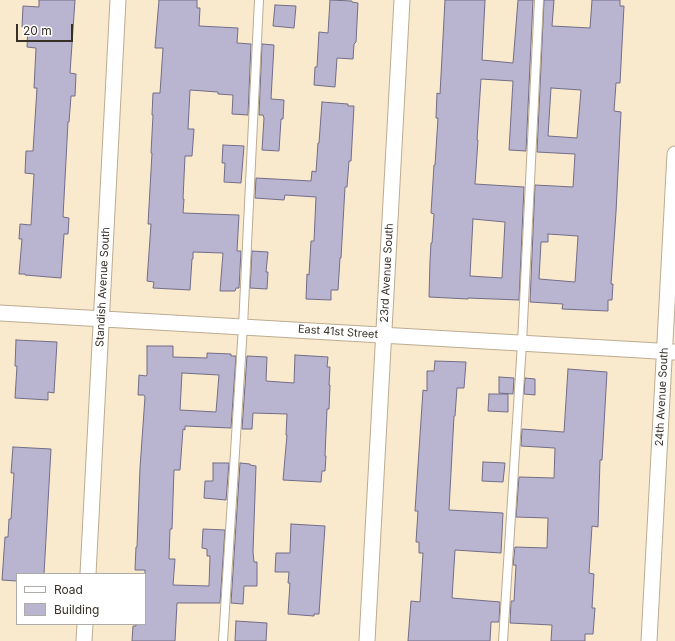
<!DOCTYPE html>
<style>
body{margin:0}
#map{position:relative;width:675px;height:641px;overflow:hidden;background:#f9e9cd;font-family:Inter,sans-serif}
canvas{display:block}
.legend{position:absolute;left:16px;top:573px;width:130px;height:52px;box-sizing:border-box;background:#fff;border:1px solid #afaca8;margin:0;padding:5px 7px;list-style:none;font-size:12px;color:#363026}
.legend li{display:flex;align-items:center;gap:8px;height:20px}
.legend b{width:20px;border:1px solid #afaca8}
.scale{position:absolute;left:16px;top:24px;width:57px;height:18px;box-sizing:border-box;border:2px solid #363026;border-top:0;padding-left:5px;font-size:12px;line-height:14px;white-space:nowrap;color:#363026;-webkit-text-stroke:3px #fff;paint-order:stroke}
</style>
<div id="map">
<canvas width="675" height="641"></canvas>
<ul class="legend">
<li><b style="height:5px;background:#fff"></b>Road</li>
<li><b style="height:11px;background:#b9b4d0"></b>Building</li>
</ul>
<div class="scale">20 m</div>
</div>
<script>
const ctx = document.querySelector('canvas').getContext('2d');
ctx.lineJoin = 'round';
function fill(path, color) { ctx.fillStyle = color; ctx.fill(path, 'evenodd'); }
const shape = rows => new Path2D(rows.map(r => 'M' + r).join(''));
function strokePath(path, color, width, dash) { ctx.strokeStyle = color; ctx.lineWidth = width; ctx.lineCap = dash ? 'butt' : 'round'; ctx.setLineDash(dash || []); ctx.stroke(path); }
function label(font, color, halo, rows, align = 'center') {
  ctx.font = font + ' Inter,sans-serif'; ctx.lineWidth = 3; ctx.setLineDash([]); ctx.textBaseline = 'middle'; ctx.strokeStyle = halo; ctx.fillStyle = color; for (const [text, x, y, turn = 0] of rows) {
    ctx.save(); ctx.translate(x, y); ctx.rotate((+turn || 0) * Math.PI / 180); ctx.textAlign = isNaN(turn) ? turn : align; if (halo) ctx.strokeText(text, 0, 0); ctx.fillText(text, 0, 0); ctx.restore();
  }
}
const building = shape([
 [39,0,75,0,70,73,76,74,75,96,71,96,69,122,68,122,63,217,69,218,68,234,64,234,61,278,25,275,25,274,19,274,22,239,19,239,20,224,31,225,34,174,25,173,26,151,33,151,37,88,34,88,36,48,27,47,28,27,22,27,23,6,39,7,39,0],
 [159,0,197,0,197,8,200,8,199,26,238,28,237,43,251,44,248,115,232,114,233,95,218,94,218,92,190,90,188,129,194,129,192,156,185,156,183,199,184,199,183,213,239,215,237,251,241,251,239,288,236,288,235,291,220,291,223,253,193,252,193,259,192,259,190,290,153,288,154,282,147,281,151,224,148,224,152,153,151,153,153,115,152,115,153,93,160,93,163,48,155,48,159,0],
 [330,0,352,1,352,2,358,3,356,42,354,44,353,59,337,58,335,87,314,85,315,67,317,67,319,32,328,33,330,0],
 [445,0,485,0,482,60,513,63,518,0,533,0,526,151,509,150,513,81,481,79,477,140,478,140,475,184,524,187,519,300,468,298,468,299,429,297,430,261,431,243,432,243,434,214,431,213,434,165,435,165,438,118,436,118,437,93,440,94,445,0],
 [473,219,505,222,502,278,470,276,473,219],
 [544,0,554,0,552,26,590,28,592,0,620,0,620,6,624,6,620,83,616,83,614,111,621,112,616,212,611,284,613,284,612,300,608,300,608,311,562,309,563,304,530,302,535,185,573,187,575,154,537,152,544,0],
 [551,88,581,90,577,138,548,136,551,88],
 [548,234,578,236,575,282,539,279,541,242,548,242,548,234],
 [275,5,296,6,294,28,273,26,275,5],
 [262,44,274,45,271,99,284,100,283,119,281,119,279,151,262,150,264,118,263,115,259,115,262,44],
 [322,102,348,104,348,106,354,106,351,161,349,161,347,187,345,187,341,258,340,258,338,290,331,290,331,300,306,299,307,274,309,275,311,241,314,241,316,197,285,195,284,200,255,198,256,178,311,181,312,171,316,172,318,143,319,143,322,102],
 [223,145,244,146,241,183,224,182,225,163,222,163,223,145],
 [252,251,268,252,266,272,268,272,267,289,250,288,252,251],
 [16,340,57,342,54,393,48,392,48,400,15,398,17,366,15,366,16,340],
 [147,346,173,346,173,357,207,358,207,353,231,354,231,356,236,356,231,428,185,426,185,430,183,429,180,470,174,470,172,529,170,529,169,559,175,559,173,585,209,586,210,556,207,556,207,549,202,548,203,529,225,530,220,603,177,603,175,641,132,641,133,626,136,626,136,624,145,624,145,570,135,570,136,547,137,547,140,468,145,397,144,395,138,395,139,375,146,376,147,375,147,346],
 [182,373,219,375,216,412,180,410,182,373],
 [295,355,328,357,327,367,330,367,329,385,330,385,329,409,327,409,325,456,326,456,325,471,322,471,321,482,283,480,287,435,286,435,287,414,253,413,252,429,242,429,247,356,267,357,266,381,294,383,295,355],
 [435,361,466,362,464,388,457,388,455,416,454,416,449,510,503,513,501,553,455,550,452,598,500,602,499,622,491,622,490,641,408,641,411,601,420,602,423,553,419,553,419,542,416,542,418,511,415,511,423,390,427,391,427,371,434,371,435,361],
 [568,369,607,372,602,460,600,460,598,527,592,526,589,573,594,574,592,608,595,608,593,634,585,634,585,641,551,641,552,625,510,623,511,602,511,601,514,601,516,565,513,565,515,547,547,548,548,518,516,517,519,477,554,478,555,448,521,446,522,429,564,432,568,369],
 [499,377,514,378,513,394,499,393,499,377],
 [525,378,535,379,535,395,524,394,525,378],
 [489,394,508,394,508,412,488,411,489,394],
 [13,447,51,449,44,574,17,574,17,581,2,580,5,537,8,537,9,519,11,519,14,473,11,473,13,447],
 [483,462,505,463,503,482,482,481,483,462],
 [213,463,229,463,226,500,204,498,205,481,213,481,213,463],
 [240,463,250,464,250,465,256,466,253,552,254,562,257,562,257,586,244,586,243,604,231,603,240,463],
 [291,524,325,526,319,614,314,614,314,616,288,614,290,583,288,583,289,572,275,572,276,553,290,553,291,524],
 [236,621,267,623,266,641,235,641,236,621]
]);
fill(building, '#b9b4d0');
strokePath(building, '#726d87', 1);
const lane = shape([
 [223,641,243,326,259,0],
 [503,641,522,343,539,0]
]);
const street = shape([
 [0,313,675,352],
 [88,574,118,0],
 [84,641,85,624],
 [367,641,402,0],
 [649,641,675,154]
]);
strokePath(lane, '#bbac92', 10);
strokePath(street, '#bbac92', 17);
strokePath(lane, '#fff', 8);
strokePath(street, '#fff', 15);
label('11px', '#363026', '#fff', [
 ["23rd Avenue South",387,273,-87],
 ["Standish Avenue South",103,287,-87],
 ["East 41st Street",338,332,4],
 ["24th Avenue South",662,397,-87]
]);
</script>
